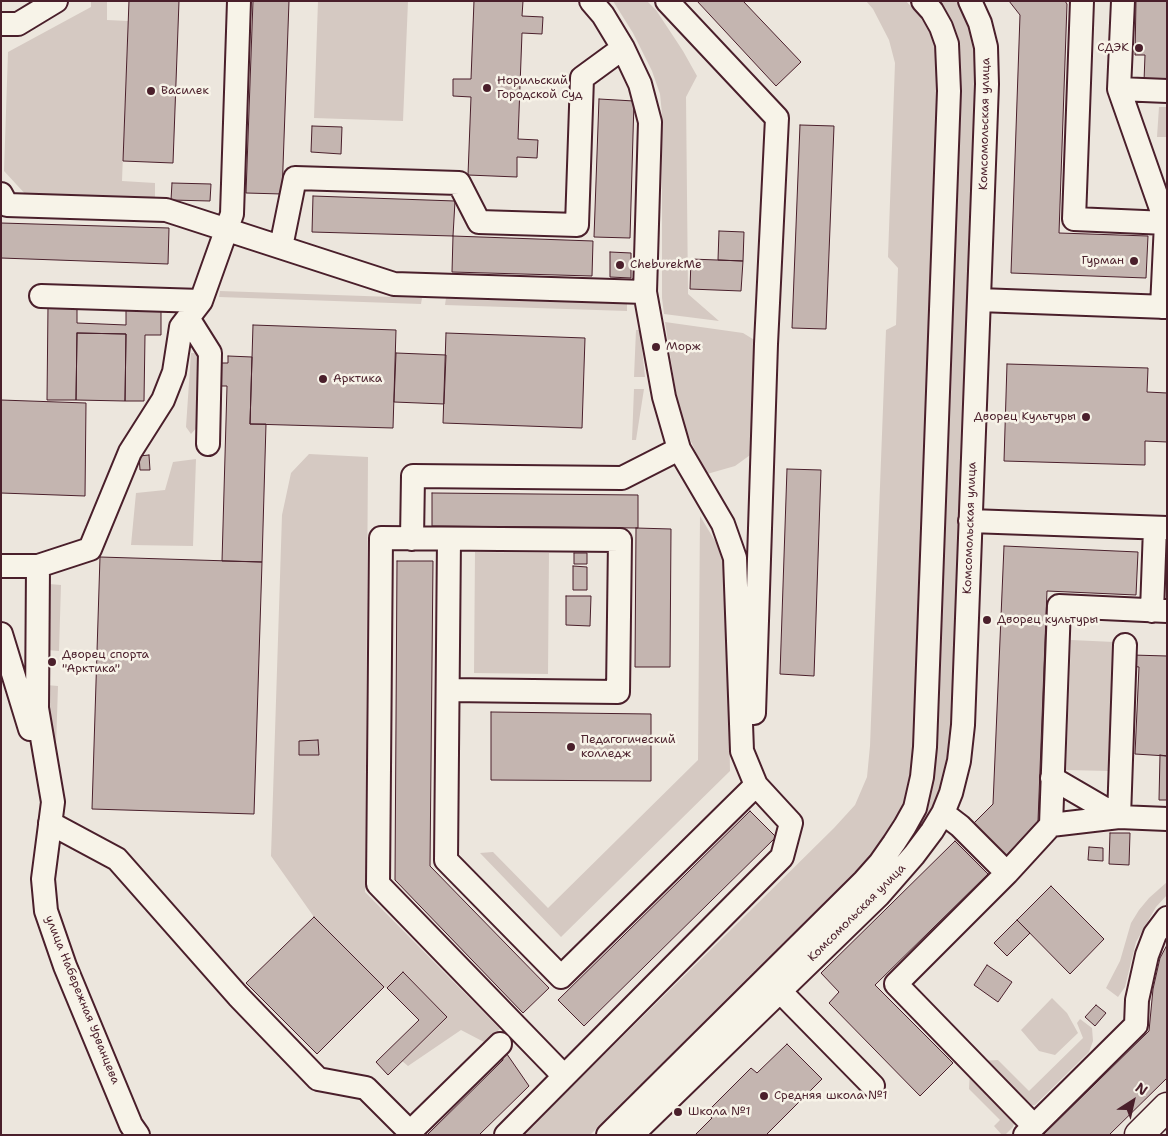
<!DOCTYPE html>
<meta charset="utf-8">
<style>
body{margin:0}
#map{position:relative;width:1168px;height:1136px;overflow:hidden;background:#ece6dd;font-family:"Shantell Sans",sans-serif}
canvas{display:block}
.frame{position:absolute;inset:0;border:2px solid #4a1f2b;pointer-events:none}
.north{position:absolute;left:1108px;top:1076px;width:50px;height:50px;-webkit-text-stroke:4px #f7f3e8;paint-order:stroke;rotate:35deg;font-size:14px;font-weight:700;line-height:20px;text-align:center;color:#4a1f2b}
.north::after{content:'';display:block;margin:auto;width:18px;height:22px;background:#4a1f2b;clip-path:polygon(50% 0,100% 100%,50% 72%,0 100%)}
</style>
<div id="map">
<canvas width="1168" height="1136"></canvas>
<div class="frame"></div>
<div class="north">N</div>
</div>
<script>
const ctx = document.querySelector('canvas').getContext('2d');
ctx.lineJoin = 'round';
function fill(path, color) { ctx.fillStyle = color; ctx.fill(path, 'evenodd'); }
const shape = rows => new Path2D(rows.map(r => 'M' + r).join(''));
function strokePath(path, color, width, dash) { ctx.strokeStyle = color; ctx.lineWidth = width; ctx.lineCap = dash ? 'butt' : 'round'; ctx.setLineDash(dash || []); ctx.stroke(path); }
function label(font, color, halo, rows, align = 'center') {
  ctx.font = font + ' "Shantell Sans",sans-serif'; ctx.lineWidth = 5; ctx.setLineDash([]); ctx.textBaseline = 'middle'; ctx.strokeStyle = halo; ctx.fillStyle = color; for (const [text, x, y, turn = 0] of rows) {
    ctx.save(); ctx.translate(x, y); ctx.rotate((+turn || 0) * Math.PI / 180); ctx.textAlign = isNaN(turn) ? turn : align; if (halo) ctx.strokeText(text, 0, 0); ctx.fillText(text, 0, 0); ctx.restore();
  }
}
fill(shape([
 [91,1,107,1,107,20,128,21,122,181,155,183,155,201,28,197,4,171,8,52,91,7],
 [318,1,408,1,403,121,314,118],
 [613,1,647,1,656,10,683,51,697,76,686,97,688,294,719,321,664,314,662,298,662,114,660,94,652,71,633,33],
 [866,1,906,1,917,13,927,27,932,37,939,65,913,759,909,787,900,813,886,838,869,860,590,1135,523,1135,834,828,855,805,867,777,870,746,886,330,896,325,898,268,888,257,895,63,889,40,873,9],
 [938,1,958,1,960,5,971,26,976,50,977,74,954,710,949,755,939,794,931,814,905,849,886,871,924,812,928,802,936,759,939,710,960,76,960,55,957,34,947,14],
 [1159,107,1167,107,1167,137,1157,137],
 [220,291,422,298,421,304,219,297],
 [446,298,627,304,627,311,445,305],
 [665,322,743,333,761,344,753,453,735,466,707,474,697,455,686,430,680,413,676,393],
 [636,330,640,330,645,377,634,377],
 [191,353,202,353,200,424,191,434,186,427],
 [634,389,644,389,636,440,632,440],
 [309,454,368,457,365,892,500,1029,484,1042,461,1030,408,1066,402,1061,447,1017,403,972,387,988,384,987,314,917,271,856,282,515,291,473],
 [196,459,193,546,131,545,136,493,165,490,173,462],
 [700,516,726,559,730,771,561,937,480,853,493,852,548,908,698,760],
 [475,552,549,553,548,674,474,673],
 [49,584,61,585,59,651,47,650],
 [1071,640,1114,642,1109,771,1066,770],
 [46,685,58,686,56,747,45,710],
 [1167,882,1167,895,1156,907,1136,942,1125,987,1118,997,1106,988,1120,961,1131,923,1139,910,1149,898],
 [1052,998,1067,1013,1078,1033,1055,1055,1039,1051,1021,1030],
 [1080,1019,1092,1028,1093,1041,1089,1052,1035,1105,1028,1106,979,1061,998,1060,1029,1091,1083,1038,1077,1023],
 [970,1069,1015,1120,1013,1127,1005,1135,1002,1135,994,1126,1000,1120,969,1089]
]), '#d5c9c2');
const building = shape([
 [129,1,179,1,173,163,123,161,129,1],
 [253,1,289,1,282,194,246,193,253,1],
 [474,1,523,1,522,16,543,17,542,34,522,33,518,139,538,140,537,158,517,157,517,177,468,175,471,97,453,96,453,79,471,79,474,1],
 [697,1,743,1,801,62,776,86,697,1],
 [1009,1,1065,1,1067,4,1059,233,1148,236,1146,278,1011,273,1020,15,1009,1],
 [1136,1,1167,1,1167,82,1144,81,1145,55,1135,55,1136,1],
 [599,99,634,101,630,238,594,237,599,99],
 [800,125,834,126,826,329,792,328,800,125],
 [312,126,342,127,341,154,311,152,312,126],
 [172,183,211,184,210,201,171,200,172,183],
 [313,196,455,201,453,236,312,232,313,196],
 [1,223,169,228,168,264,1,258,1,223],
 [719,231,744,232,743,261,718,260,719,231],
 [453,236,593,241,592,276,452,272,453,236],
 [610,252,631,253,631,278,610,277,610,252],
 [691,259,743,261,741,291,690,289,691,259],
 [48,306,77,307,77,323,126,325,126,309,161,310,161,335,145,335,144,401,125,401,126,334,77,333,76,400,47,400,48,306],
 [253,325,396,330,393,428,250,424,253,325],
 [77,333,126,334,125,401,76,400,77,333],
 [446,333,585,338,582,428,443,423,446,333],
 [396,353,446,355,444,404,394,402,396,353],
 [228,356,252,357,250,424,266,424,262,562,222,561,227,386,218,386,218,363,228,363,228,356],
 [1007,364,1148,368,1147,392,1167,393,1167,442,1145,441,1145,465,1004,461,1007,364],
 [1,400,86,403,85,496,1,493,1,400],
 [149,455,150,470,140,470,139,456,149,455],
 [787,469,821,470,814,676,780,674,787,469],
 [432,493,638,495,638,528,432,526,432,493],
 [636,528,671,529,670,667,635,667,636,528],
 [1004,546,1138,552,1136,595,1047,591,1038,821,1006,856,974,823,993,804,1004,546],
 [574,553,587,553,587,564,574,564,574,553],
 [100,557,262,562,254,814,92,809,100,557],
 [397,561,433,561,430,866,549,988,523,1013,395,880,397,561],
 [573,566,587,567,587,590,573,590,573,566],
 [566,596,591,596,590,626,566,625,566,596],
 [1132,655,1167,656,1167,756,1135,754,1139,667,1131,666,1132,655],
 [491,712,651,714,651,781,491,780,491,712],
 [318,740,319,755,299,755,299,741,318,740],
 [1160,755,1167,756,1167,800,1159,800,1160,755],
 [750,811,776,837,584,1026,558,1000,750,811],
 [1110,833,1130,833,1129,865,1109,864,1110,833],
 [955,841,988,874,875,985,953,1063,920,1096,829,1003,839,992,821,973,955,841],
 [1089,847,1103,848,1103,861,1088,860,1089,847],
 [1051,886,1104,939,1070,974,1017,920,1051,886],
 [314,917,384,987,317,1054,246,983,314,917],
 [1017,920,1030,933,1007,956,994,943,1017,920],
 [1167,945,1167,1078,1109,1135,1043,1135,1149,1031,1153,989,1160,958,1167,945],
 [987,965,1012,982,998,1002,974,985,987,965],
 [403,972,447,1017,388,1075,376,1062,419,1020,387,988,403,972],
 [1096,1005,1106,1013,1095,1026,1085,1017,1096,1005],
 [500,1044,529,1086,479,1135,427,1135,503,1060,500,1044],
 [787,1044,822,1079,766,1135,695,1135,712,1118,706,1113,751,1068,757,1073,787,1044]
]);
fill(building, '#c4b5b0');
strokePath(building, '#4a1f2b', 1);
const minor = shape([
 [667,1,777,118,766,344,754,713],
 [1082,1,1074,219,1167,223],
 [1123,1,1119,89,1166,223,1162,307],
 [1,24,18,24,56,1],
 [1119,89,1167,91],
 [1,194,7,205,166,210,394,284,645,292],
 [281,247,295,178,459,183,479,222,577,225,582,78,623,48],
 [41,296,201,301],
 [979,300,1167,307],
 [188,318,210,353,208,444],
 [970,521,1167,528],
 [412,539,413,476,622,478,679,449],
 [449,539,446,860,561,977,756,785],
 [1,566,38,566,37,708,53,802,43,879,46,911,65,966,131,1125,138,1135],
 [38,566,90,549,130,452,163,400,174,372,181,327,201,301,232,214,239,1],
 [1152,611,1155,528],
 [1,634,30,729],
 [448,690,618,692,620,540,381,538,378,884,564,1076],
 [1052,778,1119,817],
 [943,813,960,826,1007,873],
 [1119,817,1125,645],
 [50,823,117,859,238,996,318,1079,366,1088,410,1132,500,1044],
 [1051,825,1059,606,1167,611],
 [769,980,873,1086],
 [1034,1126,896,984,1007,873,1051,825,1119,817,1167,819],
 [506,1135,782,857,791,823,756,785,742,751,735,558,723,524,679,449,664,397,645,292,650,122,640,84,623,48,603,15,591,1],
 [608,1135,864,881,880,863,894,843,905,826,915,808,922,777,925,747,949,91,947,44,941,27,932,11,923,1],
 [632,1135,879,895,914,855,932,831,943,813,951,793,959,761,963,725,987,84,986,47,980,23,970,1],
 [1025,1135,1136,1025,1137,1000,1147,955,1155,934,1167,918]
]);
const major = shape([
 [1139,1135,1167,1107]
]);
strokePath(minor, '#4a1f2b', 26);
strokePath(major, '#4a1f2b', 31);
strokePath(minor, '#f7f3e8', 22);
strokePath(major, '#f7f3e8', 28);
for (const [x, y, r, color] of [
 [1139,48,5,"#4a1f2b"],
 [487,88,5,"#4a1f2b"],
 [151,91,5,"#4a1f2b"],
 [1134,261,5,"#4a1f2b"],
 [620,265,5,"#4a1f2b"],
 [656,347,5,"#4a1f2b"],
 [323,379,5,"#4a1f2b"],
 [1086,417,5,"#4a1f2b"],
 [987,620,5,"#4a1f2b"],
 [52,662,5,"#4a1f2b"],
 [571,747,5,"#4a1f2b"],
 [764,1096,5,"#4a1f2b"],
 [678,1112,5,"#4a1f2b"]
]) { const dot = new Path2D(); dot.arc(x, y, r, 0, 2 * Math.PI); ctx.fillStyle = color; ctx.fill(dot); strokePath(dot, '#f7f3e8', 2); }
label('12px', '#4a1f2b', '#f7f3e8', [
 ["СДЭК",1129,48,"right"],
 ["Норильский",497,81],
 ["Городской Суд",497,95],
 ["Василек",161,91],
 ["Гурман",1124,261,"right"],
 ["CheburekMe",630,265],
 ["Морж",666,347],
 ["Арктика",333,379],
 ["Дворец Культуры",1076,417,"right"],
 ["Дворец культуры",997,620],
 ["Дворец спорта",62,655],
 ["\"Арктика\"",62,669],
 ["Педагогический",581,740],
 ["колледж",581,754],
 ["Средняя школа №1",774,1096],
 ["Школа №1",688,1112]
], 'left');
label('12px', '#4a1f2b', '#f7f3e8', [
 ["Комсомольская улица",985,124,-89],
 ["Комсомольская улица",970,528,-88],
 ["Комсомольская улица",857,913,-45],
 ["улица Набережная Урванцева",82,1000,68]
]);
</script>
